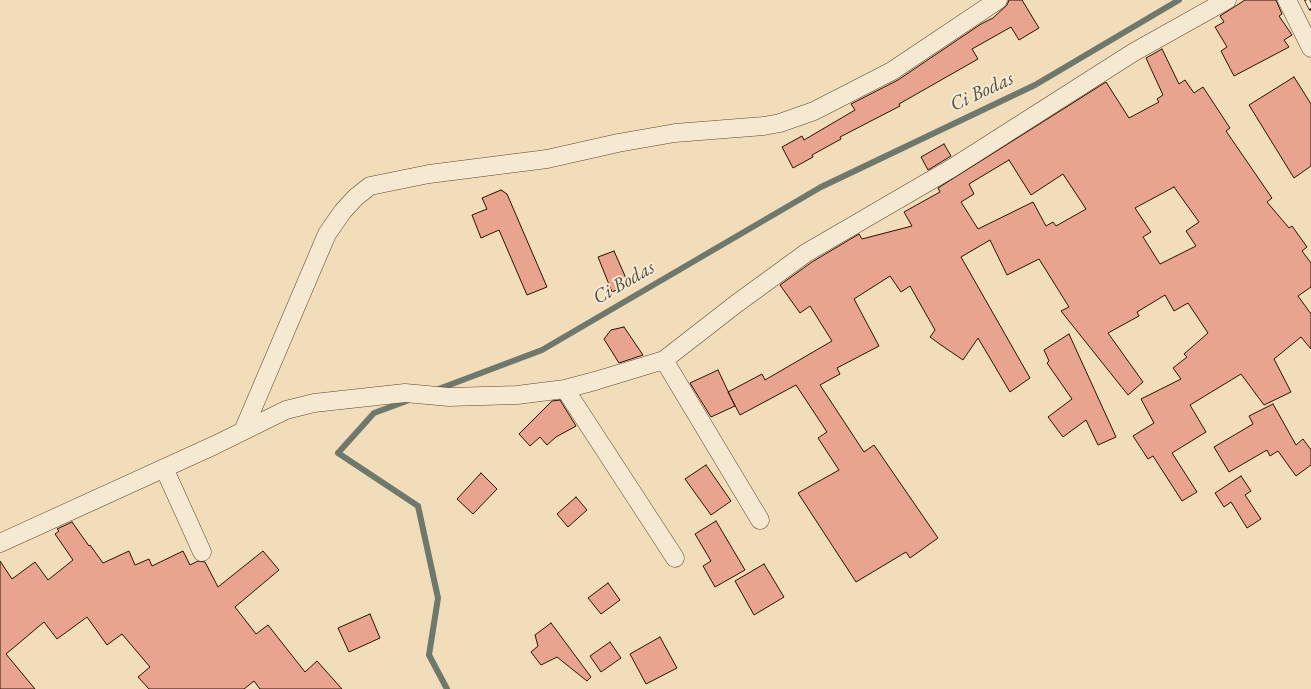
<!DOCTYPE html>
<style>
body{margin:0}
canvas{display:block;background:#f1ddba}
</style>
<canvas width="1311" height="689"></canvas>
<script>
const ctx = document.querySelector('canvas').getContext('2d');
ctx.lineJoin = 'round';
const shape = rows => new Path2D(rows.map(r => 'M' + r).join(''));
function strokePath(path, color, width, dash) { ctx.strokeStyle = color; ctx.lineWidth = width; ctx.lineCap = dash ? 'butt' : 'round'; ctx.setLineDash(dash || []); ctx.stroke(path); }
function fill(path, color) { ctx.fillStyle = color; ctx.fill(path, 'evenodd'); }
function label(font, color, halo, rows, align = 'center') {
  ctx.font = font + ' "EB Garamond",serif'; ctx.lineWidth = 4; ctx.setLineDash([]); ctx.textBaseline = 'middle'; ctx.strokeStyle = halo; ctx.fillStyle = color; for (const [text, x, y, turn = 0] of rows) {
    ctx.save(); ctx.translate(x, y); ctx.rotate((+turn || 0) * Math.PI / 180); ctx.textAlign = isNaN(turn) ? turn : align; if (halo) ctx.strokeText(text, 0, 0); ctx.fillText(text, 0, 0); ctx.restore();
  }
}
strokePath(shape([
 [436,390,542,350,821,187,1035,85,1179,0],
 [412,399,374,413,338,453,418,506,438,598,429,655,447,689]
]), '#6e786c', 6);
const building = shape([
 [1009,0,1022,0,1039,28,1019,40,1011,27,972,49,978,59,899,104,900,106,840,137,841,139,812,155,813,157,793,168,782,147,802,136,804,140,855,110,851,104,898,80,981,24,993,18,1007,5,1009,0],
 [1245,0,1276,0,1282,14,1279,16,1292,35,1284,40,1289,47,1234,76,1221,51,1227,47,1215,27,1224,22,1220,16,1245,0],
 [1162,49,1179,84,1185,80,1194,93,1203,87,1230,128,1226,131,1272,198,1267,202,1289,228,1292,226,1307,247,1302,251,1311,263,1311,287,1298,296,1311,314,1311,349,1301,337,1274,359,1291,392,1264,405,1241,374,1190,405,1206,432,1172,453,1197,492,1182,501,1153,456,1148,459,1133,436,1154,423,1141,399,1181,379,1173,368,1187,357,1184,354,1208,333,1188,303,1174,311,1165,295,1137,312,1139,316,1108,333,1143,382,1128,395,1061,311,1069,307,1039,259,1007,275,990,240,961,257,1030,378,1010,392,978,338,963,360,941,345,930,337,935,330,910,286,901,292,890,276,854,299,879,346,837,368,840,374,820,385,864,452,874,445,938,538,910,558,906,552,856,582,798,493,839,470,818,438,827,432,796,385,740,415,728,392,762,374,765,380,832,341,810,306,800,313,780,285,812,262,859,234,862,239,912,226,904,212,940,192,938,188,1106,82,1129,118,1159,102,1157,99,1163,95,1146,58,1162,49],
 [1009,160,1031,195,1063,174,1086,209,1056,226,1053,222,1046,226,1033,202,978,229,961,202,974,194,969,184,1009,160],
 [1174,187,1199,222,1186,231,1196,246,1160,264,1143,237,1151,232,1135,208,1174,187],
 [1294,77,1311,104,1311,166,1294,178,1249,105,1294,77],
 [944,144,951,156,928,170,921,157,944,144],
 [501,190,507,194,547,287,527,295,499,230,481,238,472,215,487,209,482,198,501,190],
 [614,251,629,285,612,292,598,257,614,251],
 [624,327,643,355,619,363,604,339,611,330,624,327],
 [1069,334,1116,437,1098,445,1086,420,1063,437,1048,417,1072,399,1047,363,1049,361,1044,350,1069,334],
 [718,370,735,406,711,417,690,383,718,370],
 [560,400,576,426,556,437,547,445,540,437,530,446,519,434,552,401,560,400],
 [1273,404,1296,445,1303,439,1311,450,1311,465,1296,476,1278,451,1270,456,1267,450,1229,472,1214,447,1253,424,1249,416,1273,404],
 [706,465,731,501,711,515,685,479,706,465],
 [481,473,497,489,473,514,457,499,481,473],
 [1241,476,1251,491,1245,495,1261,519,1247,528,1231,502,1224,507,1215,493,1241,476],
 [576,497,587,510,568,527,557,514,576,497],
 [716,521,745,570,715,587,703,566,711,561,695,534,716,521],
 [72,522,89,546,90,545,103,563,129,551,135,565,149,559,152,566,183,551,190,565,198,561,205,562,218,587,263,551,279,570,235,607,256,634,268,625,305,672,317,661,342,689,260,689,254,681,244,689,149,689,138,677,150,667,122,634,107,645,87,617,57,639,44,622,6,654,35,689,0,689,0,561,12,579,35,562,48,580,73,560,55,534,59,531,57,529,72,522],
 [764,564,784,597,754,615,735,581,764,564],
 [608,583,620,600,601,614,588,598,608,583],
 [370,614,380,638,349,652,338,628,370,614],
 [551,623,591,677,587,681,557,657,541,665,531,652,538,646,535,635,551,623],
 [660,637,677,668,646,684,630,654,660,637],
 [610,642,621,658,601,672,590,656,610,642]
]);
fill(building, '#e8a48f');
strokePath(building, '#2b1301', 1);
const minor = shape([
 [1287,0,1311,48],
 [664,360,760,520],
 [565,389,675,558],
 [243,431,327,234,343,211,356,197,370,186,429,174,547,159,618,143,675,133,764,126,780,123,814,111,892,71,998,0],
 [164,468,202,552],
 [0,543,215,445,286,410,314,403,405,393,449,397,517,395,565,389,595,381,664,360,736,304,806,253,952,168,1134,52,1227,0]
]);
strokePath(minor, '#5c462f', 19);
strokePath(minor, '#f6e9d2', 18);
const rail = shape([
 [1307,0,1311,8]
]);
strokePath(rail, '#2b1301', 5.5);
strokePath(rail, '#f6e9d2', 4, [11]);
label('italic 20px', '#524e3f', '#f6e9d2', [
 ["Ci Bodas",982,92,-25],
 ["Ci Bodas",624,283,-30]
]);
</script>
